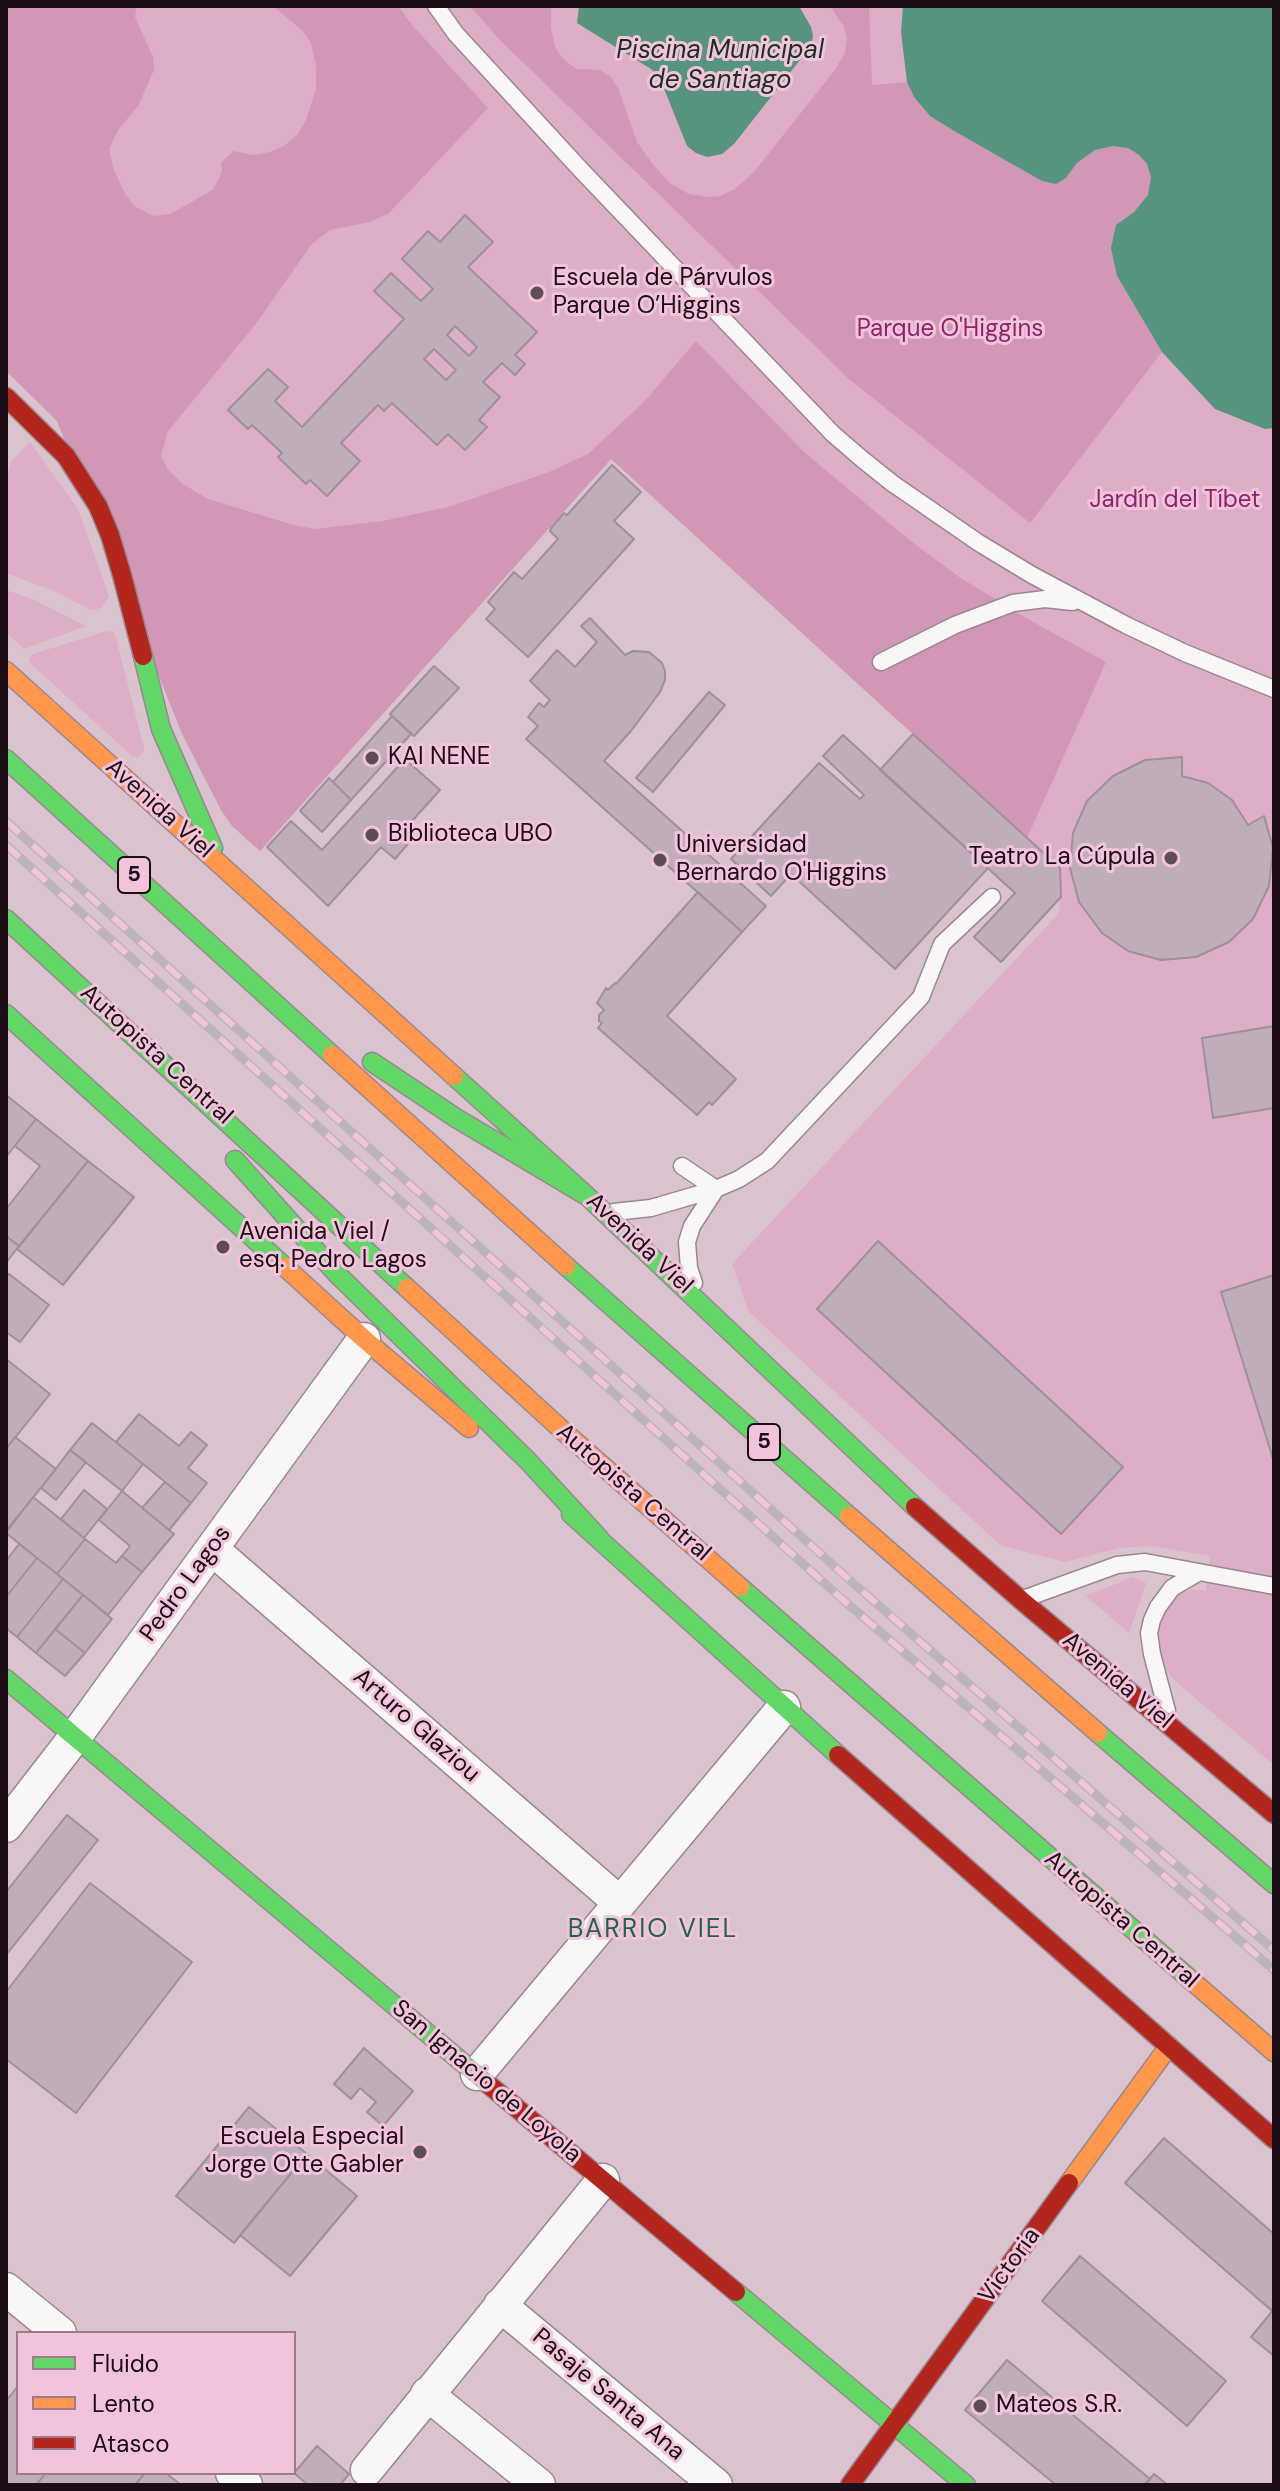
<!DOCTYPE html>
<meta charset="utf-8">
<style>
body{margin:0}
#map{position:relative;width:1280px;height:2491px;overflow:hidden;background:#dac2ce;font-family:"DM Sans",sans-serif}
canvas{display:block}
.frame{position:absolute;inset:0;border:8px solid #1c0d16;pointer-events:none}
.legend{position:absolute;left:16px;top:2331px;width:280px;height:144px;box-sizing:border-box;background:#f2c4dc;border:2px solid #9c7b8d;margin:0;padding:10px 14px;list-style:none;font-size:24px;color:#1c0d16}
.legend li{display:flex;align-items:center;gap:16px;height:40px}
.legend b{width:40px;border:2px solid #9c7b8d}
</style>
<div id="map">
<canvas width="1280" height="2491"></canvas>
<div class="frame"></div>
<ul class="legend">
<li><b style="height:10px;background:#63d668"></b>Fluido</li>
<li><b style="height:10px;background:#ff974d"></b>Lento</li>
<li><b style="height:10px;background:#b3261e"></b>Atasco</li>
</ul>
</div>
<script>
const ctx = document.querySelector('canvas').getContext('2d');
ctx.lineJoin = 'round';
function fill(path, color) { ctx.fillStyle = color; ctx.fill(path, 'evenodd'); }
const shape = rows => new Path2D(rows.map(r => 'M' + r).join(''));
function strokePath(path, color, width, dash) { ctx.strokeStyle = color; ctx.lineWidth = width; ctx.lineCap = dash ? 'butt' : 'round'; ctx.setLineDash(dash || []); ctx.stroke(path); }
function label(font, color, halo, rows, align = 'center') {
  ctx.font = font + ' "DM Sans",sans-serif'; ctx.lineWidth = 6; ctx.setLineDash([]); ctx.textBaseline = 'middle'; ctx.strokeStyle = halo; ctx.fillStyle = color; for (const [text, x, y, turn = 0] of rows) {
    ctx.save(); ctx.translate(x, y); ctx.rotate((+turn || 0) * Math.PI / 180); ctx.textAlign = isNaN(turn) ? turn : align; if (halo) ctx.strokeText(text, 0, 0); ctx.fillText(text, 0, 0); ctx.restore();
  }
}
fill(shape([
 [6,6,1274,6,1274,1765,1174,1680,1165,1668,1160,1653,1159,1627,1164,1613,1170,1602,1181,1593,1191,1590,1206,1590,1210,1556,1150,1546,1119,1548,1065,1562,1000,1545,749,1312,732,1264,1059,913,1060,868,611,459,260,851,232,826,221,810,57,421,6,371],
 [30,442,78,509,109,596,102,607,95,610,91,610,54,591,6,573,6,483,11,462],
 [6,590,32,599,86,626,24,649,6,632],
 [107,631,113,632,115,635,144,748,144,751,138,757,132,756,30,663,29,659,33,654],
 [1133,1577,1146,1583,1129,1633,1086,1596]
]), '#deadc7');
fill(shape([
 [6,6,137,6,135,17,153,57,154,70,138,106,118,130,109,149,114,170,124,192,134,206,153,216,170,214,213,190,222,172,221,163,233,151,253,155,270,152,284,146,297,135,306,120,316,89,316,65,311,43,303,31,273,6,398,6,413,26,488,108,389,213,370,222,330,230,311,245,255,325,168,431,161,455,168,470,183,484,208,499,297,526,316,529,383,521,448,507,549,472,588,454,644,402,696,341,804,452,908,539,959,577,1026,618,1106,662,1027,838,611,459,260,851,232,826,221,810,182,734,57,421,6,371],
 [470,6,551,6,551,28,555,47,564,60,577,69,600,70,611,77,619,90,637,142,654,166,671,184,689,194,709,197,720,196,735,189,754,172,834,71,845,53,847,38,844,27,830,6,869,6,872,85,907,82,914,97,930,116,1043,181,1066,178,1077,163,1095,150,1113,146,1128,148,1139,155,1147,164,1152,177,1148,195,1134,212,1116,226,1117,276,1162,352,1030,523,849,379,498,38]
]), '#d297b7');
fill(shape([
 [579,6,799,6,811,27,813,36,811,46,734,144,722,154,707,157,696,153,687,146,659,76,651,69,577,23],
 [903,6,1274,6,1274,428,1265,429,1215,409,1162,352,1117,276,1111,248,1116,225,1134,212,1148,195,1151,177,1147,164,1139,155,1128,148,1113,146,1095,150,1077,163,1066,178,1056,184,1042,181,956,132,930,116,914,97,907,82,901,32]
]), '#569480');
const building = shape([
 [465,215,493,242,468,267,537,332,515,355,525,364,515,375,502,363,483,382,500,397,479,420,487,427,465,450,448,434,437,445,392,403,384,411,378,405,341,443,360,461,327,496,310,480,306,484,278,457,282,453,252,425,248,429,228,410,268,369,288,387,275,401,302,427,404,319,374,291,391,273,421,301,433,289,402,259,428,231,440,242,465,215],
 [455,326,477,347,469,356,447,335,455,326],
 [434,349,456,370,446,380,424,359,434,349],
 [612,465,641,492,614,521,634,539,528,657,486,619,495,609,488,602,514,572,522,579,558,539,550,531,551,528,564,513,567,515,612,465],
 [590,618,625,655,633,651,649,652,662,663,665,671,665,680,660,692,631,731,604,761,766,906,742,932,526,739,538,726,528,717,539,703,544,707,550,700,530,681,557,650,575,667,597,642,581,626,590,618],
 [434,666,459,688,414,736,390,714,434,666],
 [709,692,725,705,653,792,636,778,709,692],
 [392,716,411,734,351,800,333,782,392,716],
 [913,734,1060,868,1061,897,1001,962,974,937,1015,893,880,770,913,734],
 [843,735,988,868,895,969,791,874,771,896,731,859,819,763,860,799,864,795,823,756,843,735],
 [1182,757,1182,776,1208,783,1232,800,1248,825,1264,816,1273,848,1269,886,1253,919,1229,942,1196,957,1161,960,1128,951,1102,933,1079,902,1070,868,1073,833,1087,801,1113,776,1145,760,1182,757],
 [405,759,440,790,403,831,412,839,395,859,381,847,328,906,267,847,291,821,322,850,405,759],
 [329,778,351,800,322,832,300,811,329,778],
 [698,892,742,932,667,1016,736,1079,712,1105,709,1102,697,1115,598,1028,602,1023,599,1021,599,1015,604,1010,597,1003,606,988,608,990,615,983,616,984,698,892],
 [1274,1026,1274,1108,1213,1118,1202,1038,1274,1026],
 [6,1095,36,1119,6,1157,6,1095],
 [36,1119,88,1161,19,1246,6,1236,6,1209,40,1166,15,1146,36,1119],
 [88,1161,134,1197,63,1285,17,1249,88,1161],
 [6,1236,19,1246,6,1263,6,1236],
 [878,1241,1123,1467,1061,1534,817,1309,878,1241],
 [9,1274,49,1305,20,1342,6,1332,6,1278,9,1274],
 [1274,1275,1274,1462,1221,1292,1274,1275],
 [6,1359,50,1394,6,1449,6,1359],
 [139,1414,179,1446,191,1432,207,1445,188,1468,207,1483,191,1503,116,1442,139,1414],
 [92,1423,143,1464,122,1491,70,1450,92,1423],
 [15,1437,56,1469,6,1531,6,1449,15,1437],
 [70,1450,86,1462,56,1500,41,1488,70,1450],
 [165,1482,191,1503,169,1530,142,1508,165,1482],
 [84,1490,107,1509,84,1538,61,1519,84,1490],
 [122,1491,174,1534,142,1572,122,1556,130,1546,99,1520,122,1491],
 [33,1497,85,1539,57,1574,6,1533,33,1497],
 [85,1539,116,1563,122,1556,142,1572,108,1615,57,1574,85,1539],
 [19,1544,37,1558,6,1597,6,1561,19,1544],
 [37,1558,63,1579,17,1637,6,1628,6,1597,37,1558],
 [63,1579,83,1595,36,1653,17,1637,63,1579],
 [83,1595,112,1619,85,1653,55,1629,83,1595],
 [55,1629,85,1653,65,1676,36,1653,55,1629],
 [67,1815,98,1840,6,1955,6,1892,67,1815],
 [90,1883,192,1962,76,2113,6,2059,6,1992,90,1883],
 [364,2048,413,2091,383,2126,367,2112,376,2102,360,2088,351,2099,334,2084,364,2048],
 [249,2107,307,2154,234,2243,176,2196,249,2107],
 [1164,2138,1274,2234,1274,2307,1271,2310,1125,2183,1164,2138],
 [307,2154,357,2196,290,2276,240,2235,307,2154],
 [1080,2256,1226,2381,1187,2426,1042,2301,1080,2256],
 [1274,2309,1274,2356,1251,2337,1274,2309],
 [1007,2360,1150,2479,1144,2485,1056,2485,965,2410,1007,2360],
 [18,2386,18,2473,46,2473,36,2485,6,2485,6,2401,18,2386],
 [317,2446,349,2474,340,2485,308,2485,294,2473,317,2446],
 [46,2473,145,2473,135,2485,36,2485,46,2473],
 [145,2473,166,2473,181,2485,135,2485,145,2473],
 [1154,2474,1168,2485,1145,2485,1154,2474]
]);
fill(building, '#bfaeba');
strokePath(building, '#a08f9a', 2);
const lane = shape([
 [436,6,456,34,581,170,833,434,862,459,892,483,979,543,1032,575,1126,625,1185,653,1274,689],
 [881,662,955,625,1013,603,1045,599,1073,602],
 [682,1166,716,1189],
 [614,1212,651,1208,716,1189,739,1179,767,1161,921,997,942,944,992,897],
 [694,1283,689,1268,687,1242,692,1226,716,1189],
 [1026,1598,1117,1565,1145,1562,1274,1586],
 [1167,1711,1152,1654,1149,1633,1152,1620,1158,1607,1172,1588,1199,1572]
]);
const street = shape([
 [212,1549,620,1903],
 [6,1826,75,1737,364,1339],
 [477,2074,784,1707],
 [6,2289,60,2333],
 [500,2305,716,2485],
 [427,2394,539,2485],
 [367,2470,603,2180],
 [232,2473,246,2485]
]);
const fast = shape([
 [143,656,161,729,213,848],
 [6,759,332,1055],
 [6,919,407,1288],
 [6,1014,285,1267],
 [372,1062,456,1118,587,1196],
 [454,1076,587,1196,915,1507],
 [235,1160,337,1274,528,1461,600,1539],
 [566,1266,849,1516],
 [571,1514,838,1755],
 [740,1587,1191,1980],
 [6,1679,488,2084],
 [1098,1733,1274,1884],
 [736,2292,966,2485]
]);
const slow = shape([
 [6,671,454,1076],
 [332,1055,566,1266],
 [285,1267,364,1339,469,1428],
 [407,1288,562,1430,740,1587],
 [849,1516,1098,1733],
 [1191,1980,1274,2052],
 [1069,2183,1169,2046]
]);
const jam = shape([
 [6,397,66,456,98,506,110,535,122,575,143,656],
 [915,1507,1021,1600,1274,1814],
 [838,1755,1274,2139],
 [488,2084,736,2292],
 [850,2485,1069,2183]
]);
strokePath(lane, '#998790', 19);
strokePath(street, '#998790', 35);
strokePath(fast, '#998790', 21);
strokePath(slow, '#998790', 21);
strokePath(jam, '#998790', 21);
strokePath(lane, '#f9f6f8', 16);
strokePath(street, '#f9f6f8', 32);
strokePath(fast, '#63d668', 18);
strokePath(slow, '#ff974d', 18);
strokePath(jam, '#b3261e', 18);
const rail = shape([
 [6,821,853,1583,1274,1950],
 [6,845,842,1599,1274,1970]
]);
strokePath(rail, '#bbb4b8', 9);
strokePath(rail, '#f2c4dc', 6, [18]);
for (const [x, y, r, color] of [
 [537,293,8,"#5e4c56"],
 [372,758,8,"#5e4c56"],
 [372,835,8,"#5e4c56"],
 [1171,858,8,"#5e4c56"],
 [660,860,8,"#5e4c56"],
 [223,1247,8,"#5e4c56"],
 [420,2152,8,"#5e4c56"],
 [980,2406,8,"#5e4c56"]
]) { const dot = new Path2D(); dot.arc(x, y, r, 0, 2 * Math.PI); ctx.fillStyle = color; ctx.fill(dot); strokePath(dot, '#f2c4dc', 3); }
for (const [x, y, w] of [
 [134,875,32],
 [764,1442,32]
]) { const box = new Path2D(); box.roundRect(x - w / 2, y - 18, w, 36, 6); ctx.fillStyle = '#f2c4dc'; ctx.fill(box); strokePath(box, '#1c0d16', 2); }
label('bold 22px', '#1c0d16', null, [
 ["5",134,875],
 ["5",764,1442]
]);
label('24px', '#1c0d16', '#f2c4dc', [
 ["Escuela de Párvulos",553,279],
 ["Parque O’Higgins",553,307],
 ["KAI NENE",388,758],
 ["Biblioteca UBO",388,835],
 ["Universidad",676,846],
 ["Bernardo O'Higgins",676,874],
 ["Teatro La Cúpula",1155,858,"right"],
 ["Avenida Viel /",239,1233],
 ["esq. Pedro Lagos",239,1261],
 ["Escuela Especial",404,2138,"right"],
 ["Jorge Otte Gabler",404,2166,"right"],
 ["Mateos S.R.",996,2406]
], 'left');
label('24px', '#8e2468', '#f2c4dc', [
 ["Parque O'Higgins",950,330],
 ["Jardín del Tíbet",1175,501]
]);
label('24px', '#1c0d16', '#f2c4dc', [
 ["Avenida Viel",159,809,42],
 ["Autopista Central",156,1055,42],
 ["Avenida Viel",639,1244,43],
 ["Autopista Central",633,1493,41],
 ["Pedro Lagos",186,1584,-54],
 ["Avenida Viel",1117,1681,40],
 ["Arturo Glaziou",416,1726,41],
 ["Autopista Central",1121,1920,41],
 ["San Ignacio de Loyola",486,2082,40],
 ["Victoria",1010,2266,-54],
 ["Pasaje Santa Ana",608,2395,40]
]);
label('italic 26px', '#1a2f26', '#f2c4dc', [
 ["Piscina Municipal",720,51],
 ["de Santiago",720,81]
]);
ctx.letterSpacing = '2px';
label('26px', '#1f644c', '#f2c4dc', [
 ["BARRIO VIEL",653,1930]
]);
ctx.letterSpacing = '0px';
</script>
